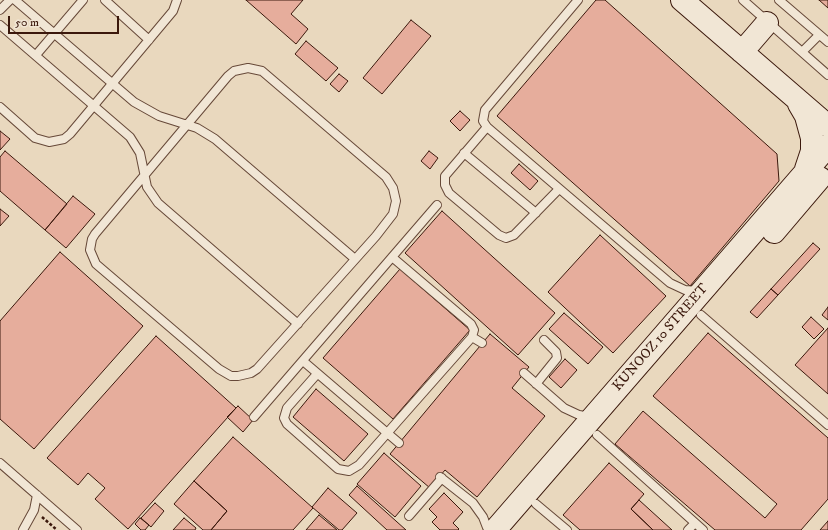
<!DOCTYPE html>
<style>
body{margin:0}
#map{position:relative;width:828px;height:530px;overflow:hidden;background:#e9d8be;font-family:"IM FELL DW Pica",serif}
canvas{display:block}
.scale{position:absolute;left:8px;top:16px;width:111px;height:18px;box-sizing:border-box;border:2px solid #3b180c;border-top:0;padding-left:5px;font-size:12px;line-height:14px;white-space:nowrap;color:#3b180c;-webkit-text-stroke:3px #f1e6d5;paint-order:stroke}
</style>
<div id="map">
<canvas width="828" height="530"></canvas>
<div class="scale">50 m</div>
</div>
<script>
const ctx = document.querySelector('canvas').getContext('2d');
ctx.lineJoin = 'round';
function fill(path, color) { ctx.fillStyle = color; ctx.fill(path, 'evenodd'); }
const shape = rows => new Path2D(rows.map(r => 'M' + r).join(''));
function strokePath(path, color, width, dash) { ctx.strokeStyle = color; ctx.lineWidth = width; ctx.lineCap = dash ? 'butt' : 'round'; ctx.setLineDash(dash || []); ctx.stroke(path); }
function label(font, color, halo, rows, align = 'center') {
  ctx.font = font + ' "IM FELL DW Pica",serif'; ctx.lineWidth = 4; ctx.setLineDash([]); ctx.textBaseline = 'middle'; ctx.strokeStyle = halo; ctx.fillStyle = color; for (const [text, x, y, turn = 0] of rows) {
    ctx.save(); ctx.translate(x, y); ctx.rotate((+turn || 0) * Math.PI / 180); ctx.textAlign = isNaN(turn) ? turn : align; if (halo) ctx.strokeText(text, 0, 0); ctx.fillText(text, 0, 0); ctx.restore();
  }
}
const building = shape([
 [246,0,303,0,291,14,308,29,296,44,246,0],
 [596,0,605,0,777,154,779,181,690,286,497,116,596,0],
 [819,0,828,0,828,8,819,0],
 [411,20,431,36,382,94,363,78,411,20],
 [306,41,338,68,326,81,295,54,306,41],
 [339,74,348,81,339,92,330,84,339,74],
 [460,111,470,120,460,131,450,121,460,111],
 [0,131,10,139,0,150,0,131],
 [5,151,67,204,45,230,0,191,0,157,5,151],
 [429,151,438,158,430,169,421,161,429,151],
 [519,164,538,181,530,190,511,173,519,164],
 [73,196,95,214,66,248,45,230,73,196],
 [0,209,9,216,0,226,0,209],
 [442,211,555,313,518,355,405,253,442,211],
 [600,235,666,296,613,353,548,292,600,235],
 [813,243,820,249,778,295,771,289,813,243],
 [60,252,143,326,34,449,0,419,0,321,60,252],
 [400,269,470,330,393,419,323,358,400,269],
 [771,289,778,295,757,318,750,312,771,289],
 [828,307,828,320,822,315,828,307],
 [564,313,603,347,588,364,549,329,564,313],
 [811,317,824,329,814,339,802,327,811,317],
 [828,328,828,394,795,365,828,328],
 [708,333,828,438,828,499,801,530,715,530,615,444,643,411,765,518,777,504,653,396,708,333],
 [490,334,529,367,512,388,545,416,477,497,445,470,430,488,390,454,490,334],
 [156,336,236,408,128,529,95,499,105,488,88,473,78,485,47,458,156,336],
 [565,359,577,370,561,388,549,377,565,359],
 [316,389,368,434,344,461,293,417,316,389],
 [238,406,253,420,243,432,227,417,238,406],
 [233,437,313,508,293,530,211,530,227,511,194,481,233,437],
 [384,453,421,486,395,517,357,484,384,453],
 [609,463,644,494,631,509,653,530,580,530,563,515,609,463],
 [194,481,227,511,211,530,203,530,174,504,194,481],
 [357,486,406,530,387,530,349,495,357,486],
 [328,488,357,513,342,530,339,530,312,507,328,488],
 [444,493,463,512,453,523,459,529,458,530,440,530,432,522,437,517,429,509,444,493],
 [639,500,672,530,653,530,631,509,639,500],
 [155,503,164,511,151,527,141,518,155,503],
 [319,515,337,530,306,530,319,515],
 [140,518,149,525,145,530,141,530,135,524,140,518],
 [184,518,196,528,195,530,173,530,184,518],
 [828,521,828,530,820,530,828,521]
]);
fill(building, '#e6ad9c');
strokePath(building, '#3b180c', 1);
const lane = shape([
 [15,0,134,102,159,116,197,128,215,139,355,259],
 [105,0,149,40],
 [578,0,485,110,483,121,487,127,670,283,685,290,699,291],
 [743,0,828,75],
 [779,0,828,42],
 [0,10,10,0],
 [0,25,130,137,140,153,147,187,158,203,298,324],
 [802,52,819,35],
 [36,55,83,0],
 [248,68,262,71,386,177,393,188,396,201,393,214,376,236,257,369,251,373,238,376,231,376,219,369,96,264,90,250,92,239,95,234,228,76,234,71,248,68],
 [0,107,35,138,49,142,64,139,70,134,173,11,177,0],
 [487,127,445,176,445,185,449,193,499,235,506,238,514,235,559,189],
 [464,153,536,213],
 [701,315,828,425],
 [472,337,482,343],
 [303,361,399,443],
 [524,373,564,408,579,415,590,417],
 [317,374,287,408,284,418,287,424,338,469,349,471,359,465,472,337,474,330,471,324,392,257],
 [536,384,557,358,556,352,544,340],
 [254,417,437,205],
 [597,435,703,530],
 [0,463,77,530],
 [440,477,473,503,483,517,488,530],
 [536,504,567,530],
 [409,516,442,478],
 [23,530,34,510,37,495],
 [688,530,695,523]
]);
const secondary = shape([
 [682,0,828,126],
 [742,52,767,23],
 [799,104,806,116,812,138,812,151,806,169],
 [774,232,820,178],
 [495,530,828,146]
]);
strokePath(lane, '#664838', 10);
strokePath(secondary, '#3b180c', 24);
strokePath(shape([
 [42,517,57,530]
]), '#3b180c', 2.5, [3, 2]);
strokePath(lane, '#f1e6d5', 8);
strokePath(secondary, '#f1e6d5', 22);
label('14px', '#3b180c', '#f1e6d5', [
 ["KUNOOZ 10 STREET",661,338,-49]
]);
</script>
